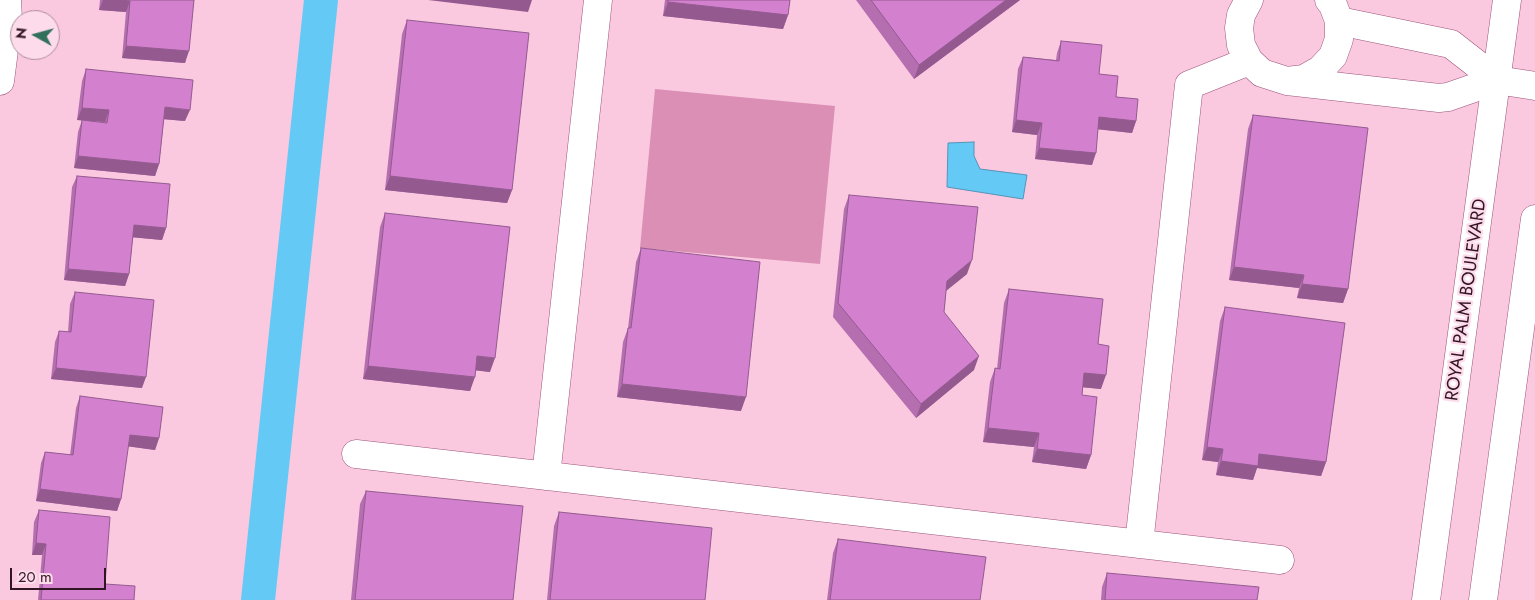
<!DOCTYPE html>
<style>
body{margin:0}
#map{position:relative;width:1535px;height:600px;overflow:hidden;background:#fac9e0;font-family:Jost,sans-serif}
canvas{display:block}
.north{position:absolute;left:10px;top:10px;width:50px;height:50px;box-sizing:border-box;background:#fddbeb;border:1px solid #ac8c9b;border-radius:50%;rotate:277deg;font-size:14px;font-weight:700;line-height:20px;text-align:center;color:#321524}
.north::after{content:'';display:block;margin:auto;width:18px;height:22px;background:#33705c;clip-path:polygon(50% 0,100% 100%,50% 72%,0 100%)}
.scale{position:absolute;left:10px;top:568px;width:96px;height:22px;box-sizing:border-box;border:2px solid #321524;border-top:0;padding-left:6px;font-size:15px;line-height:18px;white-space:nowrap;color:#321524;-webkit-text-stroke:4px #fddbeb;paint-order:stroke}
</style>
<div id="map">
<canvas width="1535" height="600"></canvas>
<div class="north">N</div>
<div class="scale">20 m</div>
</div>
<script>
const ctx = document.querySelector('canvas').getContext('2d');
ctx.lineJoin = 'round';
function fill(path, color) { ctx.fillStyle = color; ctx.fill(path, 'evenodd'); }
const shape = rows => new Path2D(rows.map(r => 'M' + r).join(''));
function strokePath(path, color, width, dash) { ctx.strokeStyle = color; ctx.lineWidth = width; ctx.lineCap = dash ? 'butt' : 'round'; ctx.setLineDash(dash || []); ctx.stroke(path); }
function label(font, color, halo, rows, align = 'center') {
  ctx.font = font + ' Jost,sans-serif'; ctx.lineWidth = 4.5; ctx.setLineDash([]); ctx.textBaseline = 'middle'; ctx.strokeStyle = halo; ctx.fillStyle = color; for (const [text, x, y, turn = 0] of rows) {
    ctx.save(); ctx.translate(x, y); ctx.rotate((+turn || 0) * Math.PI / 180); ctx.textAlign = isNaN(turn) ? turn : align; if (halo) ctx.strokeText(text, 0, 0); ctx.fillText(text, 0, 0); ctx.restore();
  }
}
fill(shape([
 [655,89,835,106,820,264,640,248]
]), '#db8fb4');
const water = shape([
 [974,142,974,156,980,169,1027,175,1023,199,947,187,948,143,974,142]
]);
fill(water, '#64c9f5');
strokePath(water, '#5593b6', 1);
strokePath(shape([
 [258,600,321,0]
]), '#64c9f5', 34);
const minor = shape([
 [1249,0,1241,15,1239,28,1241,45,1249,61,1262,73,1287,81,1304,79,1320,70,1333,56,1339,39,1339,21,1333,5,1329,0],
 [1339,21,1451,44,1497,80],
 [0,81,8,19,7,0],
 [1287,81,1439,98,1448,97,1497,80,1535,86],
 [356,454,1280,560],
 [546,476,598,0],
 [1139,544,1189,85,1249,61]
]);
const tertiary = shape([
 [1426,600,1507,0],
 [1483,600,1535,219]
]);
strokePath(minor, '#9c5479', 29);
strokePath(tertiary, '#9c5479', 29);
strokePath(minor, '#fff', 28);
strokePath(tertiary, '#fff', 28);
fill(shape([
 [100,0,194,0,185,63,122,58,126,12,99,10],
 [665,0,790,0,788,15,783,29,663,16],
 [856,0,1020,0,914,79],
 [407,20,512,190,507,203,385,190,402,34],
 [1061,41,1099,74,1136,121,1132,133,1098,129,1092,165,1035,159,1037,135,1012,132,1018,69,1023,57,1056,60,1057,53],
 [86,69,185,121,164,119,159,164,155,176,74,168,78,132,82,120,105,123,105,122,77,120,82,81],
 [1253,115,1348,289,1343,303,1297,298,1299,288,1229,280,1248,129],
 [77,176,166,228,162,240,133,237,129,274,125,286,64,280,72,187],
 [849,195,967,274,946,291,944,312,974,370,916,418,833,317,844,209],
 [385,213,490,372,475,370,470,391,363,379,380,227],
 [641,248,741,411,617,397,623,342,628,328,636,262],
 [1009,289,1098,344,1101,389,1083,387,1082,395,1091,455,1086,469,1032,462,1034,447,983,442,990,382,995,368,997,369,1004,303],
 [75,292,142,388,51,379,55,342,59,331,68,332,70,304],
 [1225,307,1326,462,1321,476,1257,468,1253,480,1216,475,1218,462,1202,460,1220,321],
 [80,396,159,438,155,450,128,446,121,499,117,511,36,501,41,463,45,452,70,455,76,408],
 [366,491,513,600,351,600,360,504],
 [39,510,105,584,134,600,38,600,42,555,32,555,34,522],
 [559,512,705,600,547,600,554,526],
 [838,539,980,600,827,600,833,553],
 [1107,573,1257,600,1101,600,1102,587]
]), '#b56fb1');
fill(shape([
 [103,0,121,0,130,1,126,12,99,10],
 [428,0,532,0,528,12],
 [1006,0,1020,0,914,79,919,65],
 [668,2,788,15,783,29,663,16],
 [126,46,189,51,185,63,122,58],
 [165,107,190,110,185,121,161,119],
 [82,108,109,110,105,122,77,120],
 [1099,117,1136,121,1132,133,1095,129],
 [1016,120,1042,123,1037,135,1012,132],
 [1039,148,1096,153,1092,165,1035,159],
 [78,156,159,164,155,176,74,168],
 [390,176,512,190,507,203,385,190],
 [134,225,166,228,162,240,129,237],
 [972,260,967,274,942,294,947,281],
 [1234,267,1304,275,1299,288,1229,280],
 [68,269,129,274,125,286,64,280],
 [1302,284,1348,289,1343,303,1297,298],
 [477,356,495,358,490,372,472,370],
 [979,356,974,370,916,418,921,404],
 [368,366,475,377,470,391,363,379],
 [56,368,146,377,142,388,51,379],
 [1084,373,1106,375,1101,389,1079,387],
 [622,384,746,397,741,411,617,397],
 [988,428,1039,433,1034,447,983,442],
 [130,435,159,438,155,450,125,446],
 [1207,447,1223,449,1218,462,1202,460],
 [1037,449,1091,455,1086,469,1032,462],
 [1259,454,1326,462,1321,476,1257,468,1253,480,1216,475,1221,461],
 [40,489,121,499,117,511,36,501],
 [36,543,46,544,42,555,32,555]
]), '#945a90');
const building = shape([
 [121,0,194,0,189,51,126,46,130,1,121,0],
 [668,0,790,0,788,15,668,2,668,0],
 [871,0,1006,0,919,65,871,0],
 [407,20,529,33,512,190,390,176,407,20],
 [1061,41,1102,45,1099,74,1118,76,1116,97,1138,99,1136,121,1099,117,1096,153,1039,148,1042,123,1016,120,1023,57,1059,61,1061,41],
 [86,69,193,80,190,110,165,107,159,164,78,156,82,120,107,123,109,110,82,108,86,69],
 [1253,115,1368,128,1348,289,1302,284,1304,275,1234,267,1253,115],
 [77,176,170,184,166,228,134,225,129,274,68,269,77,176],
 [849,195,978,207,972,260,947,281,944,312,979,356,921,404,838,303,849,195],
 [385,213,510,227,495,358,477,356,475,377,368,366,385,213],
 [641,248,760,262,746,397,622,384,628,328,631,328,641,248],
 [1009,289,1103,299,1098,344,1109,346,1106,375,1084,373,1082,395,1097,397,1091,455,1037,449,1039,433,988,428,995,368,1000,369,1009,289],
 [75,292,154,300,146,377,56,368,59,331,71,332,75,292],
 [1225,307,1345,323,1326,462,1259,454,1258,466,1221,461,1223,449,1207,447,1225,307],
 [80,396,163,407,159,438,130,435,121,499,40,489,45,452,73,455,80,396],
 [366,491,523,506,513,600,355,600,366,491],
 [39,510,110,517,105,584,135,586,134,600,41,600,46,544,36,543,39,510],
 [559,512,712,528,705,600,550,600,559,512],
 [838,539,986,557,980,600,830,600,838,539],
 [1107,573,1259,587,1257,600,1105,600,1107,573]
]);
fill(building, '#d381ce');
strokePath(building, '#945a90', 1);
label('18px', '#321524', '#fddbeb', [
 ["ROYAL PALM BOULEVARD",1467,300,-82]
]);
</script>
